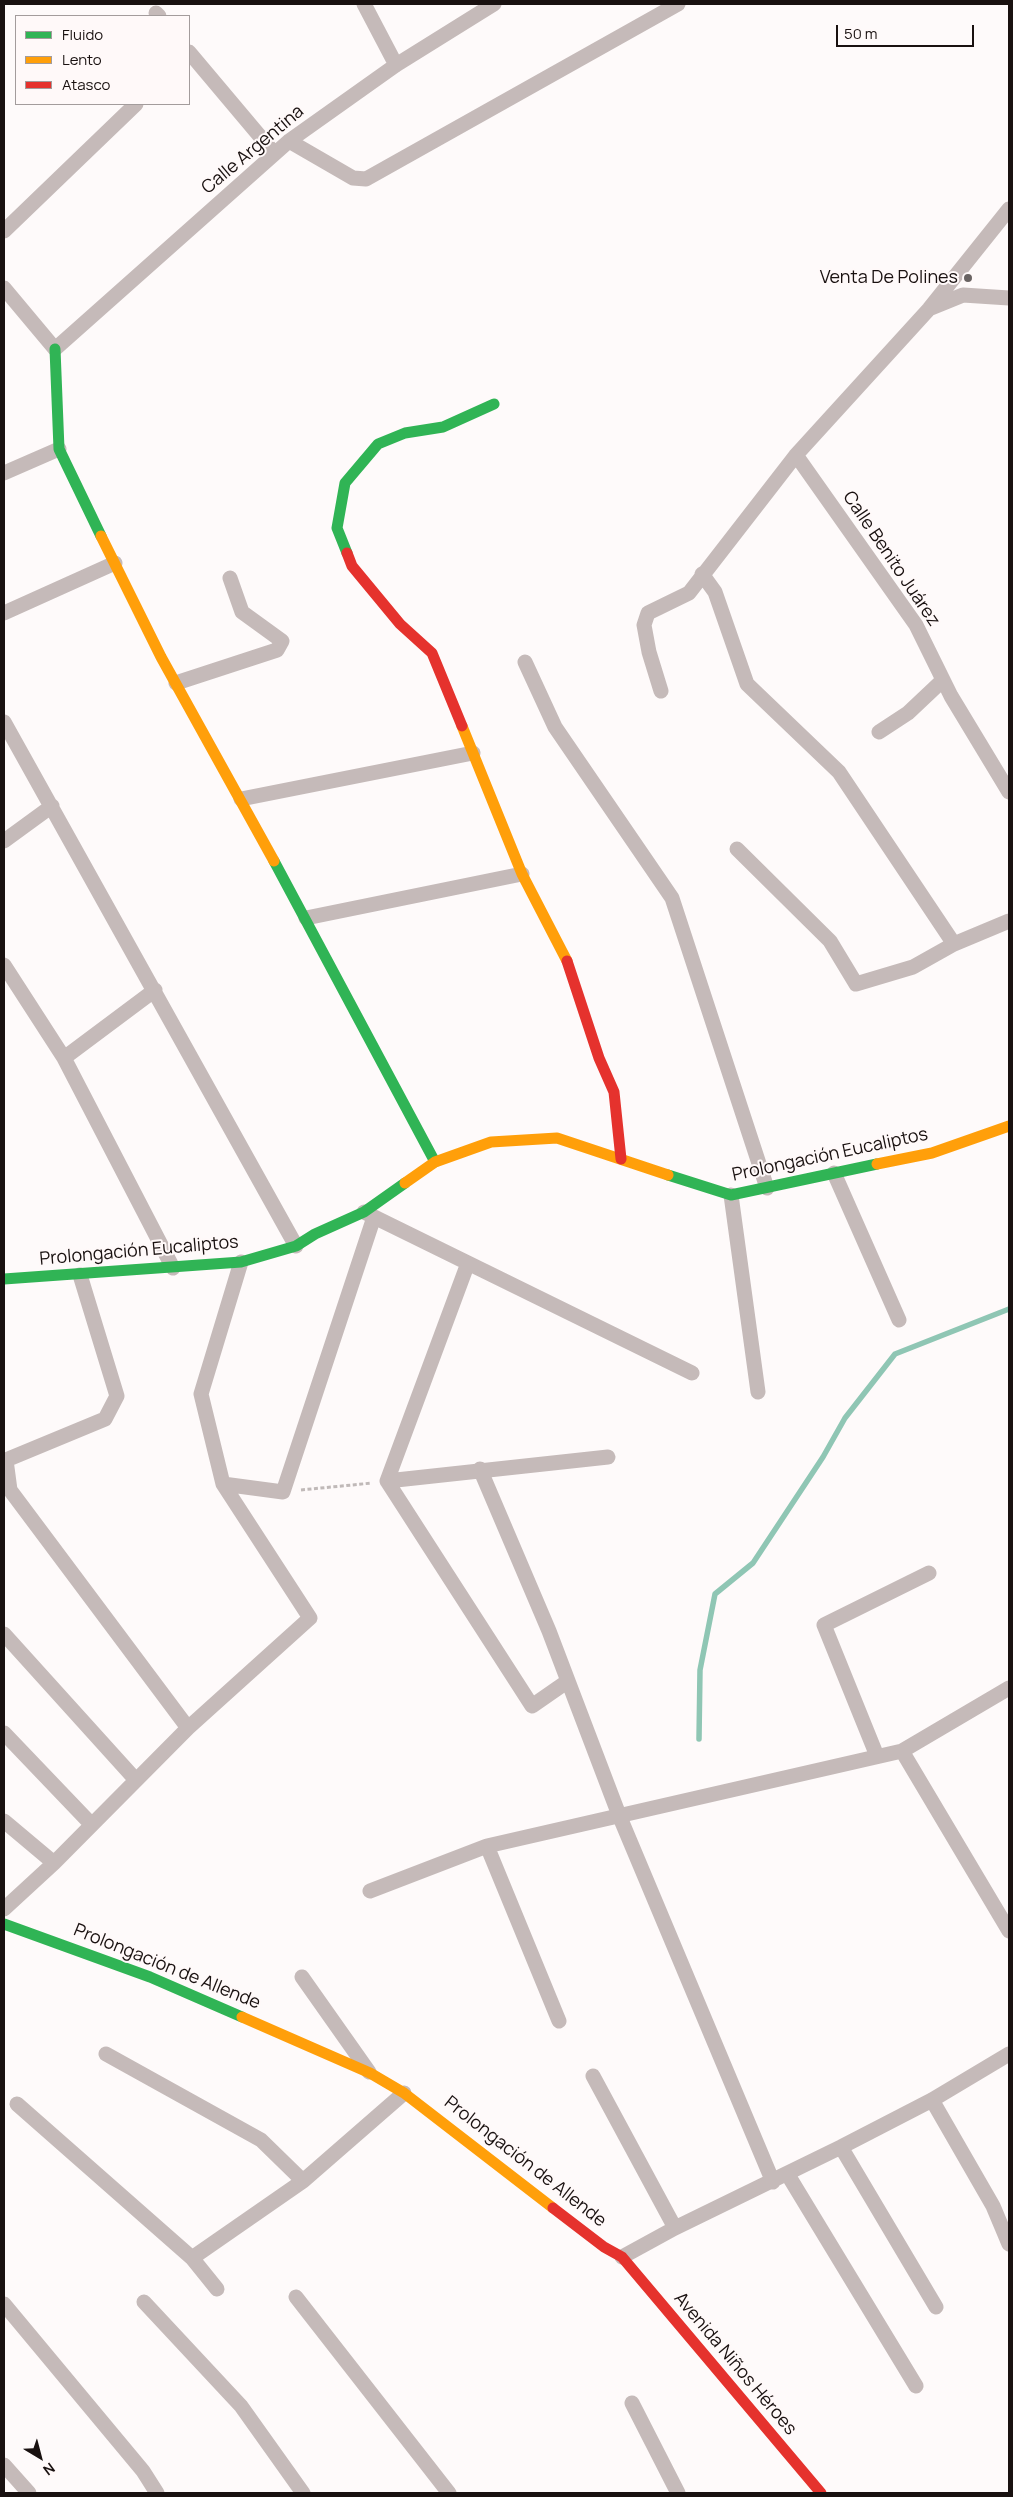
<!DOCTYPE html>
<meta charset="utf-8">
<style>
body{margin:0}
#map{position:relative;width:1013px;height:2497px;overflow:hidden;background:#fefafa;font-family:Manrope,sans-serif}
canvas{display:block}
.frame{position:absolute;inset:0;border:5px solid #191110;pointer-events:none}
.legend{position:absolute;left:15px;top:15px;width:175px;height:90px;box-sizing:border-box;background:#fff9f9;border:1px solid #a39c9c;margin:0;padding:6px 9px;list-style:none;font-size:15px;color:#191110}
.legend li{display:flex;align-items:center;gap:10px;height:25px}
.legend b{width:25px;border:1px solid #a39c9c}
.north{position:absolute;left:15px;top:2432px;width:50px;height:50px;-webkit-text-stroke:4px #fff9f9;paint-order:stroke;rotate:143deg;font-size:14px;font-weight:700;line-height:20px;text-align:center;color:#191110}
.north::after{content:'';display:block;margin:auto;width:18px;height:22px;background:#191110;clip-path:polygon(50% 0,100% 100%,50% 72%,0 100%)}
.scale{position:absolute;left:836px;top:25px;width:138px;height:22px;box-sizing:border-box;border:2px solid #191110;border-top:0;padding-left:6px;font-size:15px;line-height:18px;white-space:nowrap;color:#191110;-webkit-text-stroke:4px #fff9f9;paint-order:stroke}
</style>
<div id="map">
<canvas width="1013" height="2497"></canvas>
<div class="frame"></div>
<ul class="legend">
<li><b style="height:6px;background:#30b455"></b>Fluido</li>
<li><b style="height:6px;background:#ff9f0a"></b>Lento</li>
<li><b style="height:6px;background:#e5322d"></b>Atasco</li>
</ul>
<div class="north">N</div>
<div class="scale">50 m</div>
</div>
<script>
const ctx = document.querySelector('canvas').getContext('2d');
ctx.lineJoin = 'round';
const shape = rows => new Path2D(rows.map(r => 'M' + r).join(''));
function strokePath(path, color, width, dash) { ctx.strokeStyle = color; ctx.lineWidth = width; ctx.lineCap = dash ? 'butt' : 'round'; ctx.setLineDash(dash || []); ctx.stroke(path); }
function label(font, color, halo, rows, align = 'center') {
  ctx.font = font + ' Manrope,sans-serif'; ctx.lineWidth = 4; ctx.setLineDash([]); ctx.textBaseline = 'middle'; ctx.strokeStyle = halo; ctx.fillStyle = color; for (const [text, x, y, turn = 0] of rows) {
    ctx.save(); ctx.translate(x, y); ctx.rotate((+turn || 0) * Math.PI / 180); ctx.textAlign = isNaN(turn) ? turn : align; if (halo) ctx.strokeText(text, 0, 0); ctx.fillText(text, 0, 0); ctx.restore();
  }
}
strokePath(shape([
 [699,1739,700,1670,715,1594,753,1563,823,1457,845,1418,895,1354,1009,1309]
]), '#8fc6b4', 5.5);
strokePath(shape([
 [301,1490,372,1483]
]), '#c0b9b8', 3, [4, 2.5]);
strokePath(shape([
 [364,4,396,65],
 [156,13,159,16],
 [189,52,274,153],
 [289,141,353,178,366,179,678,4],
 [4,231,136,104],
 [4,288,55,349,289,141,396,65,494,4],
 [931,308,963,295,1009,298],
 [796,455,916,625,951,696,1009,792],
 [4,473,59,449],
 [702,574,715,592,747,684,839,772,954,944],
 [4,613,115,563],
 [525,662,555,727,672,898,767,1188],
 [176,683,277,650,282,641,242,612,230,578],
 [661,691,649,652,644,625,648,613,689,593,796,455,929,309,1009,209],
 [4,722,296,1246],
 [879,732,908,713,943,680],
 [241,799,473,753],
 [4,841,52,806],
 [737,849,830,941,856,984,913,967,954,944,1009,921],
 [306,918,522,874],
 [4,965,64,1058,173,1268],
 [64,1058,155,990],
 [834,1173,899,1320],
 [731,1195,758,1392],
 [364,1212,692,1373],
 [80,1275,117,1396,105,1419,6,1460,10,1490,188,1728],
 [480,1469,549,1631,619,1815,773,2182],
 [387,1481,532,1706,568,1681],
 [387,1481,468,1263],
 [387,1481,608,1457],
 [223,1484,283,1492,374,1217],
 [4,1634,135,1779],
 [4,1733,91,1824],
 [902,1751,1009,1931],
 [877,1756,824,1625,929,1573],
 [4,1821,54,1863],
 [487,1846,559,2021],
 [370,1891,487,1846,902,1751,1009,1688],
 [4,1909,54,1863,188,1728,310,1618,223,1484,201,1394,241,1262],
 [302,1977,369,2072],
 [106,2054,261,2140,303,2181],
 [593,2076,675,2228],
 [932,2100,993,2206,1009,2244],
 [17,2104,192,2258,217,2289],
 [841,2147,936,2307],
 [788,2175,916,2386],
 [622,2257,675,2228,841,2147,932,2100,1009,2054],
 [192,2258,303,2181,404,2093],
 [296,2297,449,2493],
 [144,2302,241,2406,303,2493],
 [4,2304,143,2471,157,2493],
 [632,2403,678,2493],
 [4,2465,29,2493]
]), '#c5bab9', 15);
strokePath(shape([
 [55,349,59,449,101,536],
 [347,553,337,528,345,483,378,444,405,433,443,427,494,404],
 [274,861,435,1162],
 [668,1175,731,1195,877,1164],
 [4,1279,241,1262,296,1246,315,1234,364,1212,405,1183],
 [4,1924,150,1977,242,2017]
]), '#30b455', 11);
strokePath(shape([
 [101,536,161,657,274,861],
 [462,726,522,874,567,961],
 [877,1164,932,1153,1009,1126],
 [405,1183,435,1162,491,1142,557,1138,668,1175],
 [242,2017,370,2073,404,2093,553,2208]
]), '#ff9f0a', 11);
strokePath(shape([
 [347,553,352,566,400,624,432,653,462,726],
 [567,961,599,1058,614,1092,621,1159],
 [553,2208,604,2247,622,2257,821,2493]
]), '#e5322d', 11);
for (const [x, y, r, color] of [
 [968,278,5,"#696362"]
]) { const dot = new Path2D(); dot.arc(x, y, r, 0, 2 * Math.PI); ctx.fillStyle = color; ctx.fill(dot); strokePath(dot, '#fff9f9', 2); }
label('18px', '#191110', '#fff9f9', [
 ["Calle Argentina",253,150,-40],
 ["Calle Benito Juárez",891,559,56],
 ["Prolongación Eucaliptos",830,1155,-12],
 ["Prolongación Eucaliptos",139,1251,-5],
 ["Prolongación de Allende",167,1967,22],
 ["Prolongación de Allende",525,2162,38],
 ["Avenida Niños Héroes",735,2364,50]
]);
label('18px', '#191110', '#fff9f9', [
 ["Venta De Polines",958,278]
], 'right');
</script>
